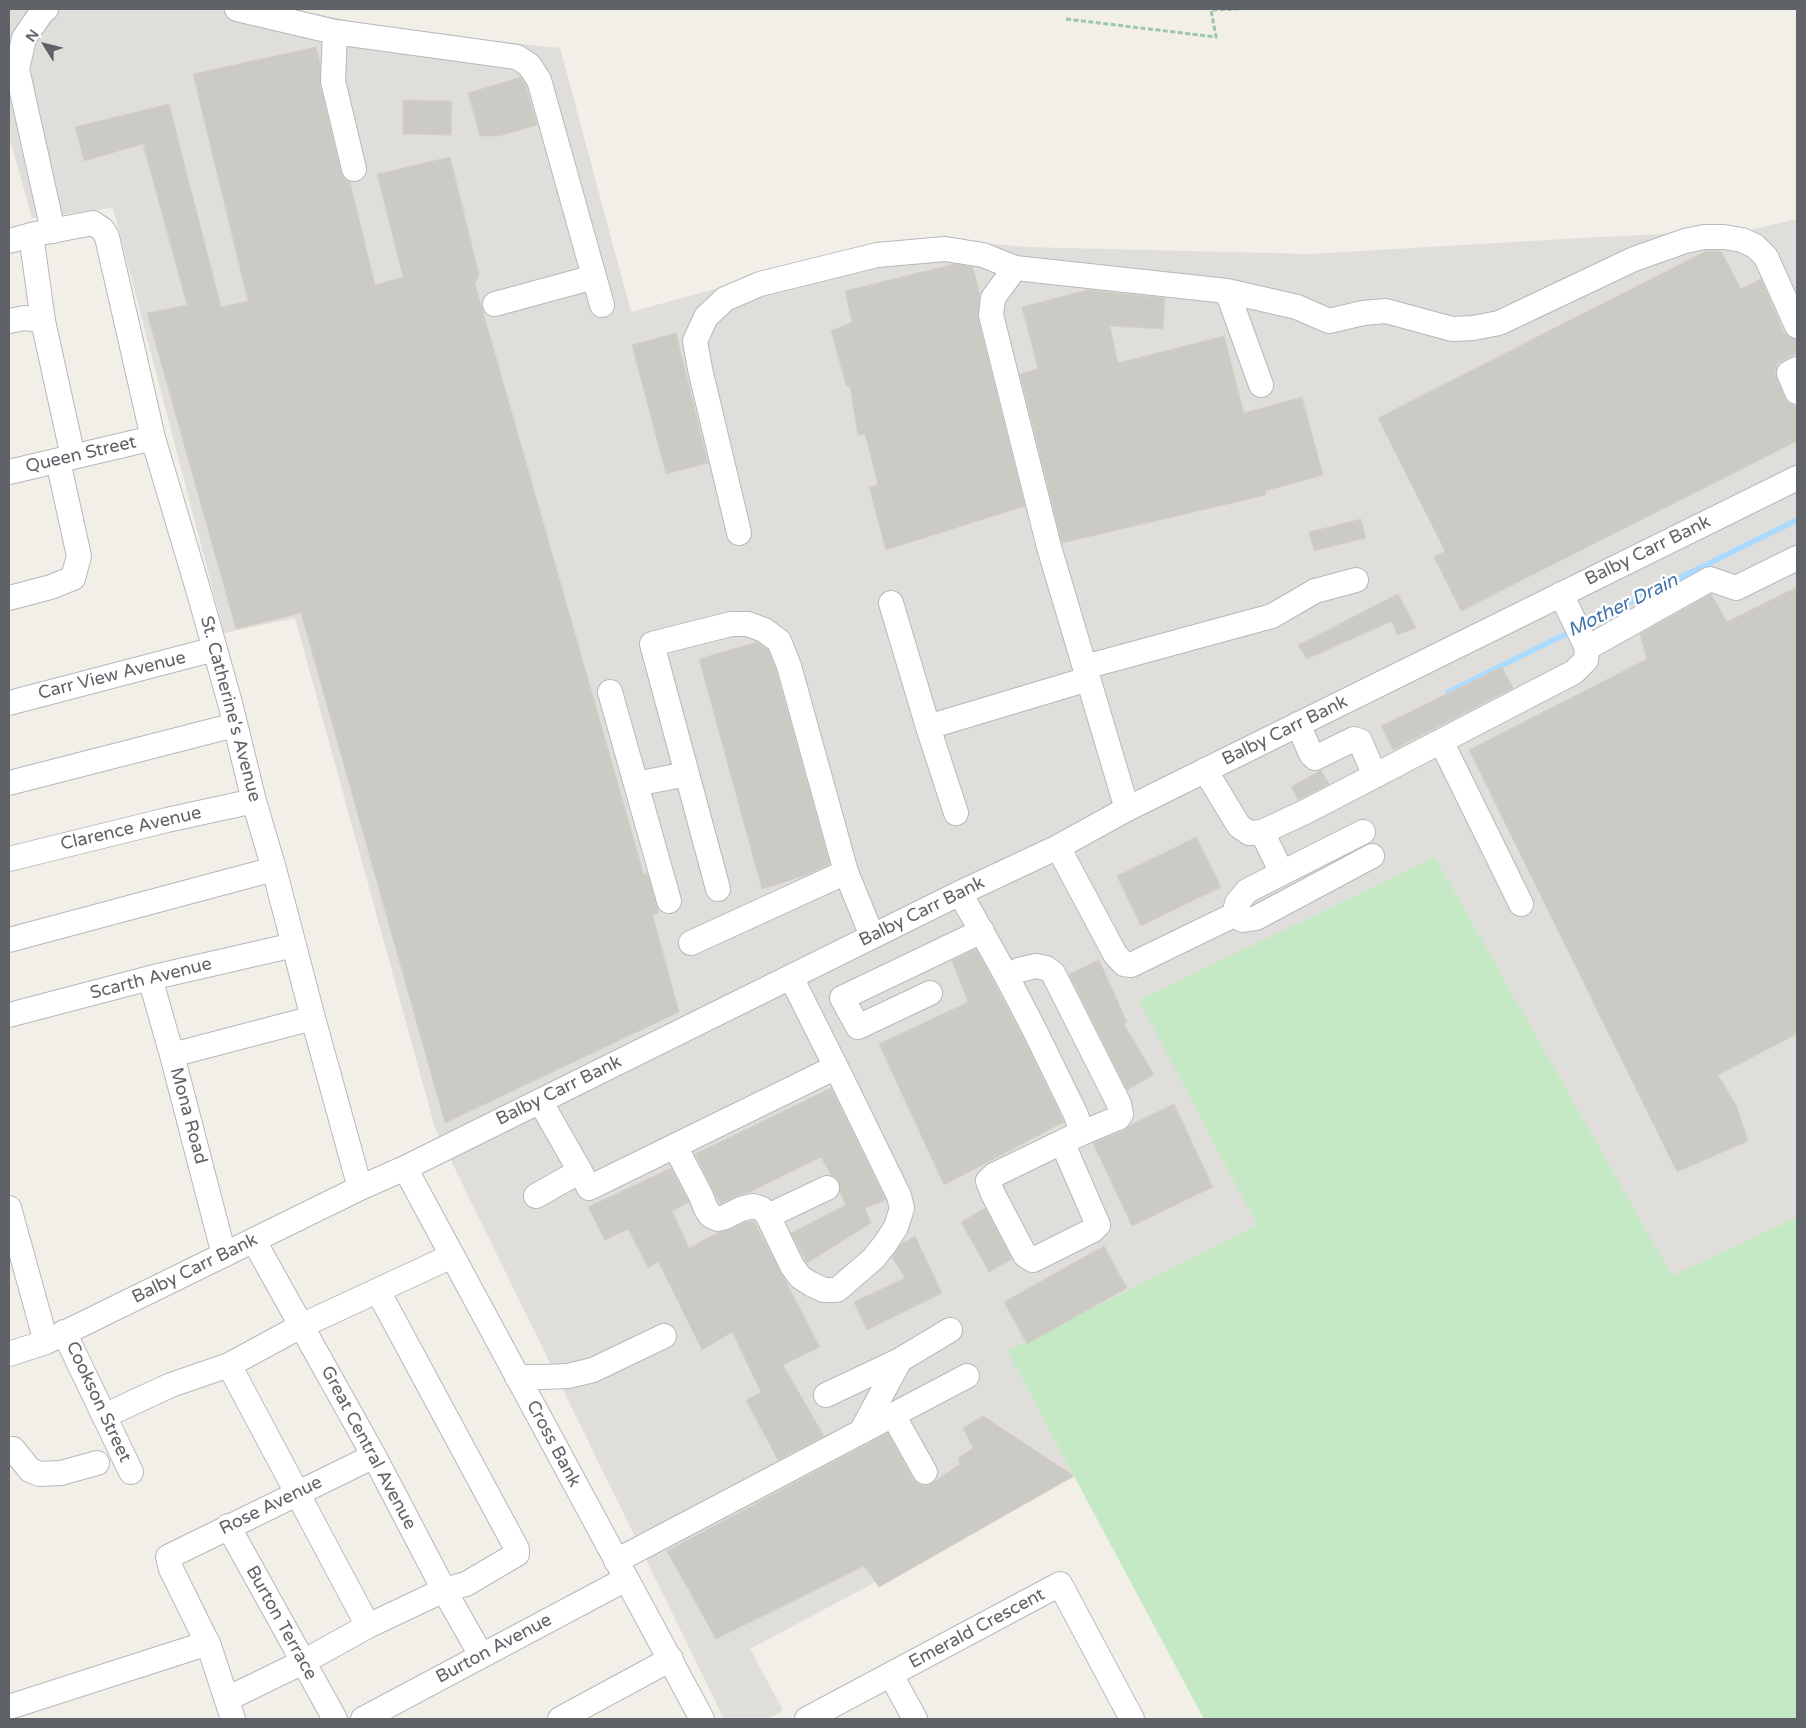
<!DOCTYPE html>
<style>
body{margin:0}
#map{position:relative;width:1806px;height:1728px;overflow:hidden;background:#f1efe8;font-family:"Varela Round",sans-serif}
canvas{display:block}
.frame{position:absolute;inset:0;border:10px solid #5f6368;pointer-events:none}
.north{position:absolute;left:20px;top:20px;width:50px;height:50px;-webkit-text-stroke:4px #fff;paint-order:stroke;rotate:306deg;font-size:14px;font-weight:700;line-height:20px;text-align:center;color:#5f6368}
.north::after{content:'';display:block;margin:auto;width:18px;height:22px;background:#5f6368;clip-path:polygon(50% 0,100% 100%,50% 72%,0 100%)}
</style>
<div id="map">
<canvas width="1806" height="1728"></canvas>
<div class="frame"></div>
<div class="north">N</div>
</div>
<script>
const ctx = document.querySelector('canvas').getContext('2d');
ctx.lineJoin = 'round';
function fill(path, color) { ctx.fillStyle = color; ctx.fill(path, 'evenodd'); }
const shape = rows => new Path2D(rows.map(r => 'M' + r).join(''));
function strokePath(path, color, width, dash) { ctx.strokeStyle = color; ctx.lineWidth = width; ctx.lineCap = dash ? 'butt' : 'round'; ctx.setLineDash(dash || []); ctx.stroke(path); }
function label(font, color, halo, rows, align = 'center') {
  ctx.font = font + ' "Varela Round",sans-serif'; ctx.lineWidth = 5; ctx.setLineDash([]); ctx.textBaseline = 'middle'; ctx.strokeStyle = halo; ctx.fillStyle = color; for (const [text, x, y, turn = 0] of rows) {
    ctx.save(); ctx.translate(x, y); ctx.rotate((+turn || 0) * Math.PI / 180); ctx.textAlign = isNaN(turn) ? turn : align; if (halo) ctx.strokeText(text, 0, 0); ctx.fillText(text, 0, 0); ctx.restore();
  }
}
fill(shape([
 [9,9,295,9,392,30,560,48,631,312,855,250,934,238,1025,247,1310,254,1599,237,1750,230,1797,219,1797,1217,1672,1277,1435,857,1140,1000,1257,1225,1007,1351,1074,1476,750,1649,783,1710,769,1719,724,1719,435,1128,295,618,224,633,113,208,32,218,9,136]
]), '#e0deda');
fill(shape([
 [1435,857,1672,1276,1797,1217,1797,1719,1204,1719,1007,1351,1257,1225,1139,1000]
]), '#c5e8c5');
strokePath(shape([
 [1582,626,1797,520],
 [1448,692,1572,631]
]), '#aadaff', 5.5);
const building = shape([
 [316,47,320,62,320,84,341,172,344,179,350,182,375,285,403,277,377,174,450,157,479,274,475,284,644,875,647,873,658,908,659,912,653,916,679,1012,445,1123,301,613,236,629,147,313,187,305,143,144,84,161,75,127,169,104,221,307,248,301,193,74,316,47],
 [521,77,526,86,537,125,499,136,480,136,468,93,521,77],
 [403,100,452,101,451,135,403,134,403,100],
 [1706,251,1721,251,1741,289,1761,279,1784,332,1789,337,1797,339,1797,353,1776,364,1777,367,1775,372,1785,398,1789,403,1797,407,1797,441,1461,611,1434,557,1445,551,1378,418,1706,251],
 [954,264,973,267,980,295,978,318,1025,506,886,550,869,487,878,485,865,434,858,435,850,387,846,385,831,331,852,322,845,291,954,264],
 [1087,290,1165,298,1163,329,1110,326,1118,363,1224,336,1244,413,1302,397,1323,475,1265,491,1266,495,1062,543,1020,374,1038,369,1022,307,1087,290],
 [676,333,708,463,666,474,632,345,676,333],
 [1361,519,1366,538,1314,551,1309,532,1361,519],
 [1797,587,1797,1034,1718,1075,1737,1107,1748,1141,1677,1172,1469,750,1647,659,1640,634,1711,594,1727,622,1797,587],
 [1398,594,1416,628,1397,635,1392,621,1307,659,1298,645,1398,594],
 [757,642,768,650,776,670,830,864,809,874,762,889,699,659,757,642],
 [1502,667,1513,688,1393,750,1381,726,1502,667],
 [1321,770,1329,784,1298,800,1291,787,1321,770],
 [1196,837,1221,887,1141,926,1117,876,1196,837],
 [976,949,1022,1035,1064,1122,944,1185,879,1044,968,1002,952,961,976,949],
 [1099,960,1127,1022,1124,1024,1154,1075,1127,1090,1069,974,1099,960],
 [831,1088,886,1200,865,1208,871,1223,807,1263,791,1233,846,1205,840,1192,839,1182,835,1177,831,1175,821,1157,748,1193,735,1197,720,1204,695,1154,831,1088],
 [1174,1104,1213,1187,1132,1226,1093,1143,1123,1131,1130,1125,1174,1104],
 [671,1168,689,1202,672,1211,689,1248,719,1232,731,1229,746,1222,754,1221,820,1347,783,1365,824,1436,778,1460,746,1400,761,1392,732,1332,702,1350,658,1261,648,1268,628,1229,605,1240,588,1207,671,1168],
 [985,1208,1012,1259,989,1272,961,1222,985,1208],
 [915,1236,942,1293,867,1330,854,1302,905,1278,892,1257,901,1244,915,1236],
 [1104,1246,1127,1288,1027,1344,1004,1302,1104,1246],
 [983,1416,1074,1476,879,1587,864,1566,716,1639,667,1551,888,1433,913,1479,918,1484,924,1486,931,1484,960,1464,958,1458,973,1448,963,1428,983,1416]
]);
fill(building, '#cccac5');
strokePath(building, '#d6d1c6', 1);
const minor = shape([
 [46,9,42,12,24,38,17,69,53,231],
 [237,9,335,32,517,57,529,65,539,80,602,305],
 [335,32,333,81,354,169],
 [31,235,43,321],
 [9,241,35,234,93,223,103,230,107,237,153,438,200,596,230,703,254,801,274,869,313,1018,360,1188],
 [1015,268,993,298,991,315,1049,547,1127,809],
 [1227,291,1261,385],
 [495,304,594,277],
 [9,321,25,318,43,321,73,457],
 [1797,369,1789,373,1797,392],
 [9,472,153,438],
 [739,533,700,369,695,341,706,317,725,299,760,284,877,255,945,249,983,255,1015,268,1227,291,1297,307,1329,321,1363,313,1386,311,1452,329,1473,328,1499,323,1634,259,1685,241,1704,237,1724,237,1742,240,1755,246,1766,257,1797,326],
 [9,598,51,587,73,578,79,556,58,461],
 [891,603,928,727,956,813],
 [1587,648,1710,579,1736,588,1797,558],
 [1085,667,1272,616,1315,591,1356,580],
 [610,692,669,901],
 [9,703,215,649],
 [1298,724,1311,754,1315,758,1354,739,1360,741,1375,776],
 [928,727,1088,679],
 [1441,741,1521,904],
 [1205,770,1239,826,1249,833,1262,832,1305,812,1574,672,1586,660,1587,648,1561,594],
 [9,783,235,725],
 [636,784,687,774],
 [1262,832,1282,873,1363,832],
 [1058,847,1115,954,1124,964,1131,965,1234,915,1237,903,1247,891,1282,873],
 [9,859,167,820,254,801],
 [718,889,652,644,731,624,748,624,764,630,779,641,789,666,846,872],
 [960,893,1007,977],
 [1234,915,1243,920,1256,918,1372,856],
 [9,940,274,869],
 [691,943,846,872,872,936],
 [150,978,172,1055,224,1255],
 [930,993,858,1027,842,998,982,931],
 [9,1015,150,978,294,945],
 [172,1055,313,1018],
 [1062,1142,1098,1225,1093,1230,1033,1260,1025,1255,993,1194,988,1181,994,1175,1062,1142,1082,1133,1076,1115,1034,1029,1007,977,1019,970,1036,966,1046,968,1053,973,1119,1104,1121,1114,1118,1118,1082,1133],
 [675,1146,701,1196,706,1209,711,1216,718,1219,725,1217,741,1209,753,1206,762,1209,768,1216,792,1266,800,1277,811,1284,824,1290,837,1290,873,1259,885,1244,896,1227,902,1208,899,1196,836,1067],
 [405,1168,702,1719],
 [580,1171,589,1188,836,1067,791,977],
 [536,1196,580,1171,540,1101],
 [9,1208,46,1342],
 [768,1216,827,1188],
 [254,1241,374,1456,444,1590,481,1655],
 [64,1332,131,1472],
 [9,1354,46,1342,360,1188,405,1168,960,893,1058,847,1127,809,1797,478],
 [229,1365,368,1626],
 [517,1377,543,1377,568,1376,593,1370,664,1336],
 [826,1395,900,1360],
 [893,1415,925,1472],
 [104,1416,171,1385,229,1365,301,1326,452,1256],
 [861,1432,900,1360,950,1330],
 [9,1450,13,1449,30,1470,40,1474,61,1473,97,1463],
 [228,1526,335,1719],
 [616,1561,967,1376],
 [891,1675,915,1719],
 [227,1699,303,1662,368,1626,444,1590,466,1584,517,1554,517,1549,378,1291],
 [9,1707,208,1643],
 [233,1719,209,1646,171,1569,168,1557,374,1456],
 [363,1719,626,1579],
 [560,1719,671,1659],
 [807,1719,1060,1584,1132,1719]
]);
strokePath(minor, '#b5b8bc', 26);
strokePath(shape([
 [1066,19,1216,37,1211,10,1238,9]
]), '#9cc7a9', 3, [5, 2.5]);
strokePath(minor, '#fff', 24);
label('18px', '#5f6368', '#fff', [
 ["Queen Street",81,455,-13],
 ["Balby Carr Bank",1648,551,-26],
 ["Carr View Avenue",112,676,-14],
 ["St. Catherine's Avenue",230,709,75],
 ["Balby Carr Bank",1285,731,-26],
 ["Clarence Avenue",131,829,-13],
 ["Balby Carr Bank",922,912,-26],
 ["Scarth Avenue",151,979,-14],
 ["Balby Carr Bank",559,1091,-26],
 ["Mona Road",188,1116,75],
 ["Balby Carr Bank",195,1269,-26],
 ["Cookson Street",98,1402,65],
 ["Cross Bank",553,1444,62],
 ["Great Central Avenue",368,1448,62],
 ["Rose Avenue",271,1506,-26],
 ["Burton Terrace",281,1623,61],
 ["Emerald Crescent",977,1629,-28],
 ["Burton Avenue",494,1649,-28]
]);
label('italic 19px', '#4174aa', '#fff', [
 ["Mother Drain",1623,606,-26]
]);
</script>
